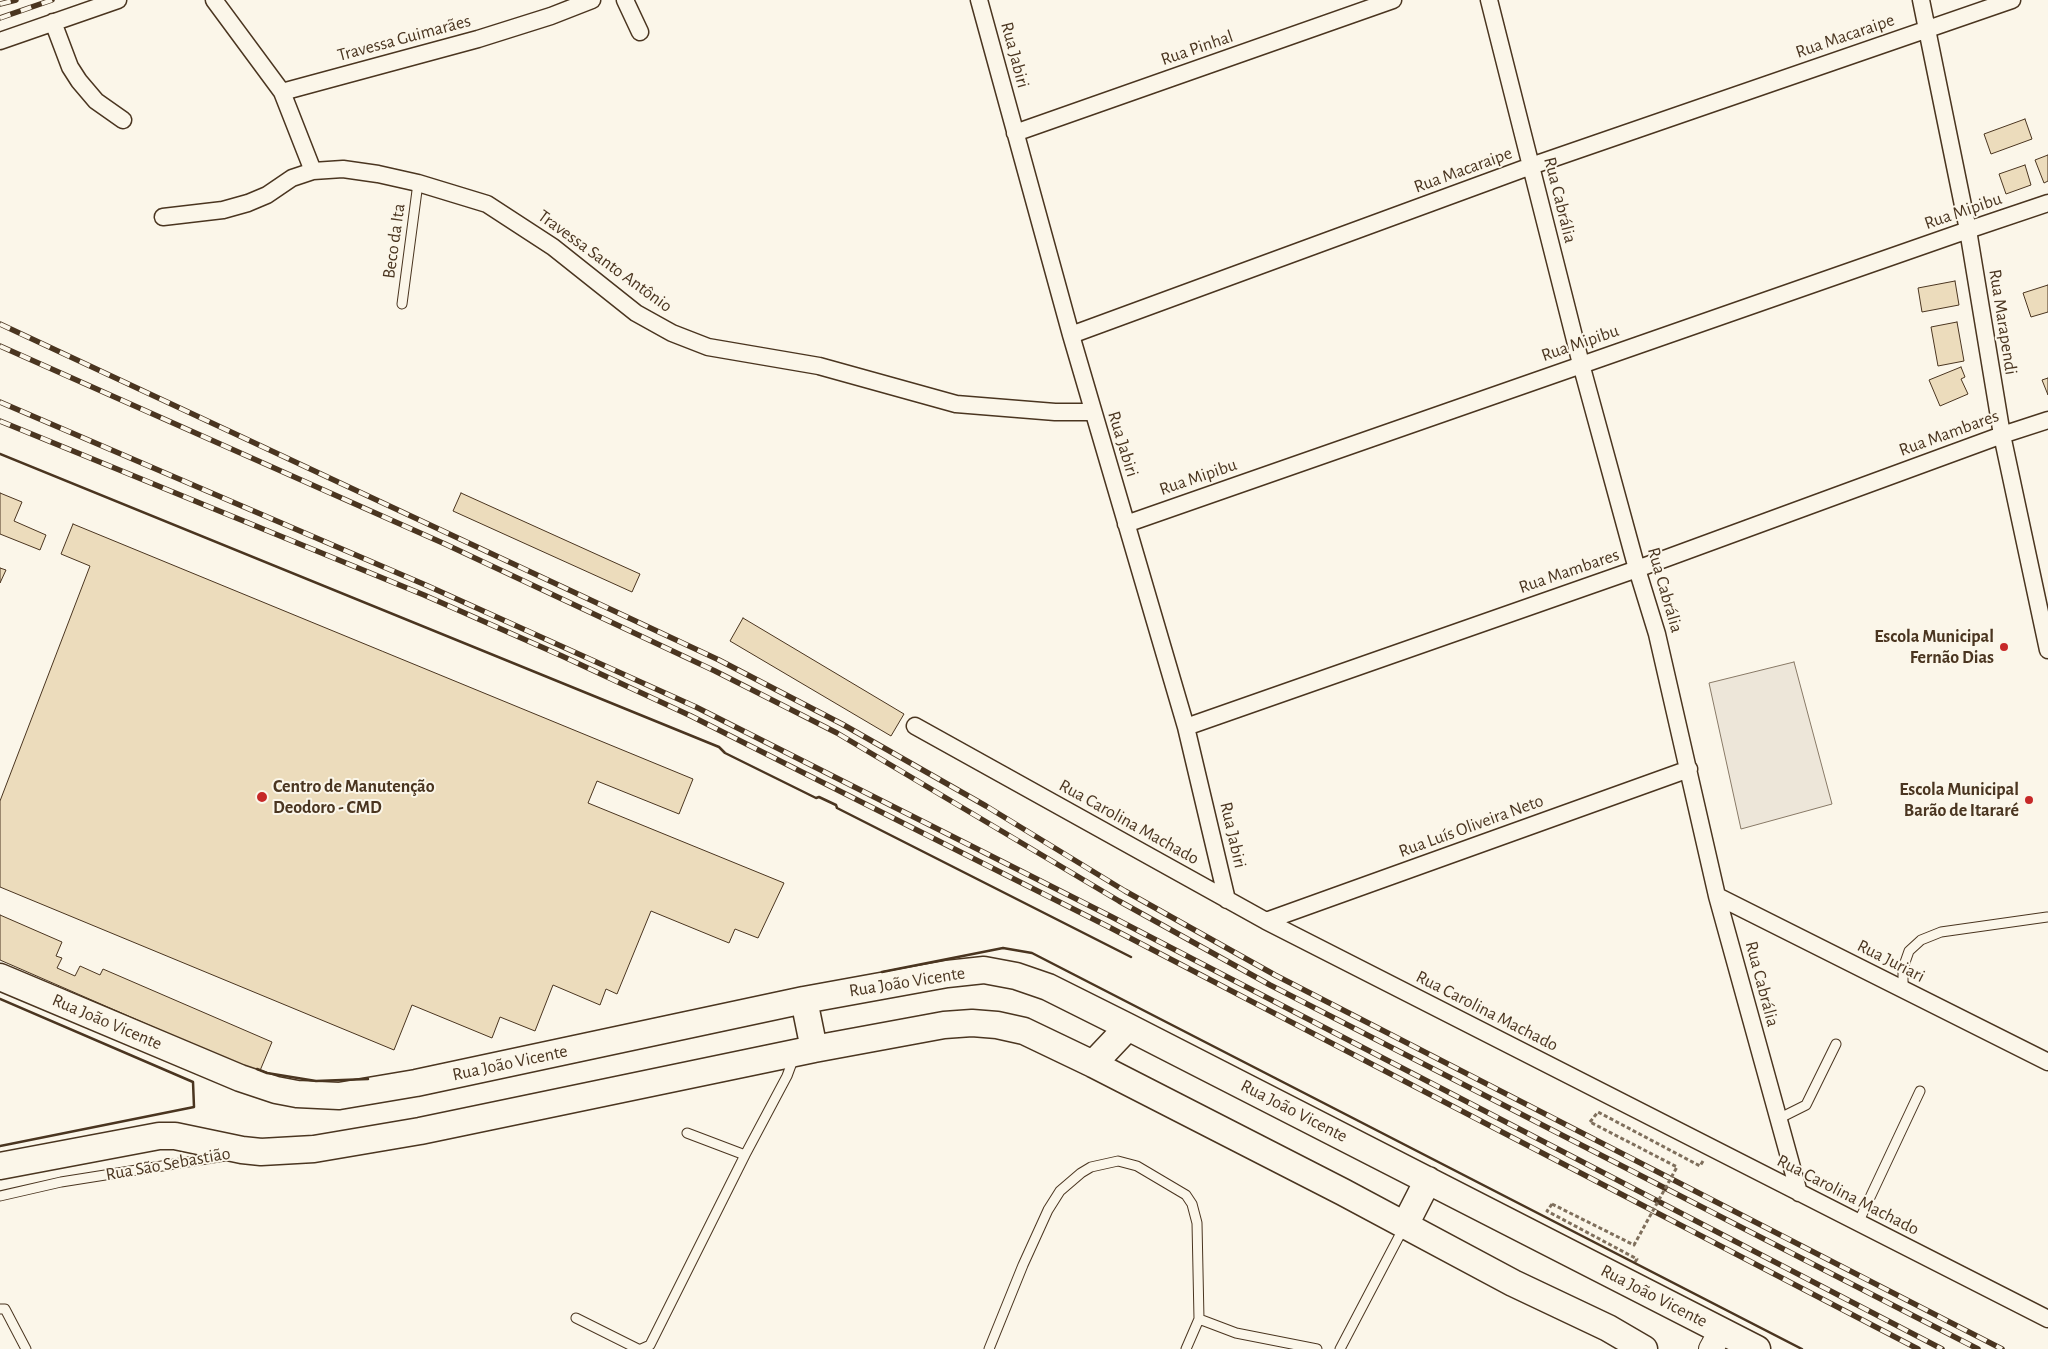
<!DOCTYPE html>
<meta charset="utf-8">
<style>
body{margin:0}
canvas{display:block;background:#fbf6e9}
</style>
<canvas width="2048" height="1349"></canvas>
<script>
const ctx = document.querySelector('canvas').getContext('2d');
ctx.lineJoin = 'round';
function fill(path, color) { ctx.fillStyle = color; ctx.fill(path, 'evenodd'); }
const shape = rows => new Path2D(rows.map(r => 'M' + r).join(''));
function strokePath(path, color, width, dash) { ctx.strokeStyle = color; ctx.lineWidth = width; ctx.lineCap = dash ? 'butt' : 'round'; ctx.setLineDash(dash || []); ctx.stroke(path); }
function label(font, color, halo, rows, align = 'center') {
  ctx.font = font + ' "Alegreya Sans",sans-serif'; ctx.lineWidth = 4; ctx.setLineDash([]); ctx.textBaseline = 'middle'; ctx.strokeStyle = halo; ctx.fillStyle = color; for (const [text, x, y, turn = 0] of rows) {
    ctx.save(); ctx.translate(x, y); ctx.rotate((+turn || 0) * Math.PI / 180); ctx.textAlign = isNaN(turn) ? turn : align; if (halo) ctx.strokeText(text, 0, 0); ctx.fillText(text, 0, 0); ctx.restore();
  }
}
const green = shape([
 [1794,662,1832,804,1741,829,1709,683,1794,662]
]);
fill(green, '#ede6d9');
strokePath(green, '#887966', 1);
const building = shape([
 [2025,119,2032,139,1991,154,1984,134,2025,119],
 [2048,155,2048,181,2044,183,2035,160,2048,155],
 [2025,165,2031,185,2006,194,1999,174,2025,165],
 [1955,281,1959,305,1922,312,1918,288,1955,281],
 [2048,285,2048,312,2031,317,2023,293,2048,285],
 [1957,322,1964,361,1938,366,1931,327,1957,322],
 [1961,367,1965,377,1961,379,1968,394,1940,406,1929,380,1961,367],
 [2048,378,2048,395,2042,380,2048,378],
 [0,493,22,502,14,521,46,535,40,550,0,534,0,493],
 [461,493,640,574,632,592,453,511,461,493],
 [73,524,693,779,679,814,597,781,588,803,784,883,758,938,735,929,729,943,651,911,617,994,606,989,600,1005,553,985,535,1031,500,1017,492,1038,412,1005,394,1050,0,887,0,801,90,566,61,554,73,524],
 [0,568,6,570,0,583,0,568],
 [743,618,904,714,891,736,730,641,743,618],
 [0,915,62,942,56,956,62,958,57,968,75,976,80,966,100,975,103,969,272,1042,259,1073,0,960,0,915]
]);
fill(building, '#ecdcbc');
strokePath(building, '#4a3520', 1);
const service = shape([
 [402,304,418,183],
 [1903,989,1903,968,1909,951,1921,940,1941,932,2047,917],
 [1778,1119,1806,1105,1836,1044],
 [687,1133,745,1155],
 [0,1196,61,1182,225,1156],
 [1858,1223,1920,1091],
 [0,1309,5,1309,26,1349],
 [576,1318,638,1349],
 [1199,1319,1236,1333,1317,1349],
 [641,1349,650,1345,745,1155,787,1076,794,1057],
 [989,1349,1023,1265,1048,1210,1060,1191,1081,1173,1091,1167,1118,1161,1137,1166,1186,1195,1192,1204,1197,1223,1199,1319,1186,1349],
 [1340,1349,1404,1227]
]);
const minor = shape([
 [214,0,282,92,313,171],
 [625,0,640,32],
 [979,0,1071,335,1186,727,1227,900],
 [1489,0,1581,364,1637,569,1657,634,1717,896,1799,1193],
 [1921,0,1968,230,2002,435,2048,650],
 [53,22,70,67,79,81,96,101,123,120],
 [0,41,118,0],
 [282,92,478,39,551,16,592,0],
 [1015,133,1393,0],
 [163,217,223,210,248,203,267,195,292,178,313,171,343,169,378,174,418,183,487,204,553,247,636,313,672,333,708,347,819,366,956,404,1055,412,1093,412],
 [1071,335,1531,166,2012,0],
 [1126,524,1968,230,2048,203],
 [915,726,1266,921,2048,1319],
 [1186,727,1637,569,2002,435,2048,420],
 [1717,896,2048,1062],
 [1266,921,1689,769]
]);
const secondary = shape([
 [1711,1349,1721,1331]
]);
const primary = shape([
 [0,977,240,1078,276,1090,297,1094,339,1096,416,1083,804,1000,947,974,984,970,1016,976,1048,987,1128,1027,1757,1349],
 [804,1000,814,1049],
 [1093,1064,1128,1027],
 [0,1166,159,1136,175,1136,242,1150,261,1152,314,1149,420,1131,814,1049,944,1025,972,1023,997,1025,1024,1031,1093,1064,1343,1192,1513,1283,1608,1328,1644,1349],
 [1405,1225,1428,1180]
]);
strokePath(service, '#4a3520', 11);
strokePath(minor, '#4a3520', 19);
strokePath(secondary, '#4a3520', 26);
strokePath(primary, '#4a3520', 29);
strokePath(shape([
 [1590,1122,1598,1112,1700,1166,1703,1161],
 [1552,1204,1547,1211,1637,1259,1635,1262]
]), '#7f6f5c', 3, [4, 2.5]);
strokePath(service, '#fbf6e9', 9);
strokePath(minor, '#fbf6e9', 16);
strokePath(secondary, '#fbf6e9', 24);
strokePath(primary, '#fbf6e9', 26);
const rail = shape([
 [0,4,16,0],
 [0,18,52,0],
 [0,324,719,660,842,724,986,806,1125,891,1275,975,2002,1349],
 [0,346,445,544,715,671,837,733,1119,901,1270,985,1978,1349],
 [0,402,428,586,696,707,1112,917,1942,1349],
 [0,421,424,595,562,656,691,716,1107,926,1918,1349]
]);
strokePath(rail, '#4a3520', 5.5);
strokePath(rail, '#fbf6e9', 4, [11]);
strokePath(shape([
 [1552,1204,1634,1245,1677,1167,1590,1122]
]), '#7f6f5c', 3, [4, 2.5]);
strokePath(shape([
 [0,454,719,747,725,753,816,798,819,797,836,805,837,808,1131,957],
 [882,972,1003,948,1032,953,1802,1349],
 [0,999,193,1082,194,1107,0,1146],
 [257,1069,267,1073,316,1081,368,1079]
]), '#4a3520', 2.5);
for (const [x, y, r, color] of [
 [2004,647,5,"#c62828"],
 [262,797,6,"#c62828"],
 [2029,800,5,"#c62828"]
]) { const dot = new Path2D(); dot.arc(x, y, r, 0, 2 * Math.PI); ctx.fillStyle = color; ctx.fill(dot); strokePath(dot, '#fbf6e9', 2); }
label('18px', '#4a3520', '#fbf6e9', [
 ["Rua Macaraipe",1845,36,-19],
 ["Travessa Guimarães",404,38,-15],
 ["Rua Pinhal",1197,48,-19],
 ["Rua Jabiri",1015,55,75],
 ["Rua Macaraipe",1463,170,-20],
 ["Rua Cabrália",1560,200,76],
 ["Rua Mipibu",1963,211,-19],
 ["Beco da Ita",394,241,-82],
 ["Travessa Santo Antônio",605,261,36],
 ["Rua Marapendi",2003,322,81],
 ["Rua Mipibu",1580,343,-19],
 ["Rua Mambares",1949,433,-20],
 ["Rua Jabiri",1123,444,73],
 ["Rua Mipibu",1198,477,-19],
 ["Rua Mambares",1569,571,-19],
 ["Rua Cabrália",1665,590,74],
 ["Rua Carolina Machado",1129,822,29],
 ["Rua Luís Oliveira Neto",1471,826,-20],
 ["Rua Jabiri",1233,835,77],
 ["Rua Juriari",1891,961,27],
 ["Rua João Vicente",907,982,-9],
 ["Rua Cabrália",1762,984,75],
 ["Rua Carolina Machado",1487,1011,27],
 ["Rua João Vicente",107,1022,23],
 ["Rua João Vicente",510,1063,-12],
 ["Rua João Vicente",1294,1111,27],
 ["Rua São Sebastião",168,1164,-10],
 ["Rua Carolina Machado",1848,1195,27],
 ["Rua João Vicente",1654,1296,27]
]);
label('bold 18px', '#4a3520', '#fbf6e9', [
 ["Escola Municipal",1994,637],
 ["Fernão Dias",1994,658],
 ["Centro de Manutenção",273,787,"left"],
 ["Deodoro - CMD",273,808,"left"],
 ["Escola Municipal",2019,790],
 ["Barão de Itararé",2019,811]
], 'right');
</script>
